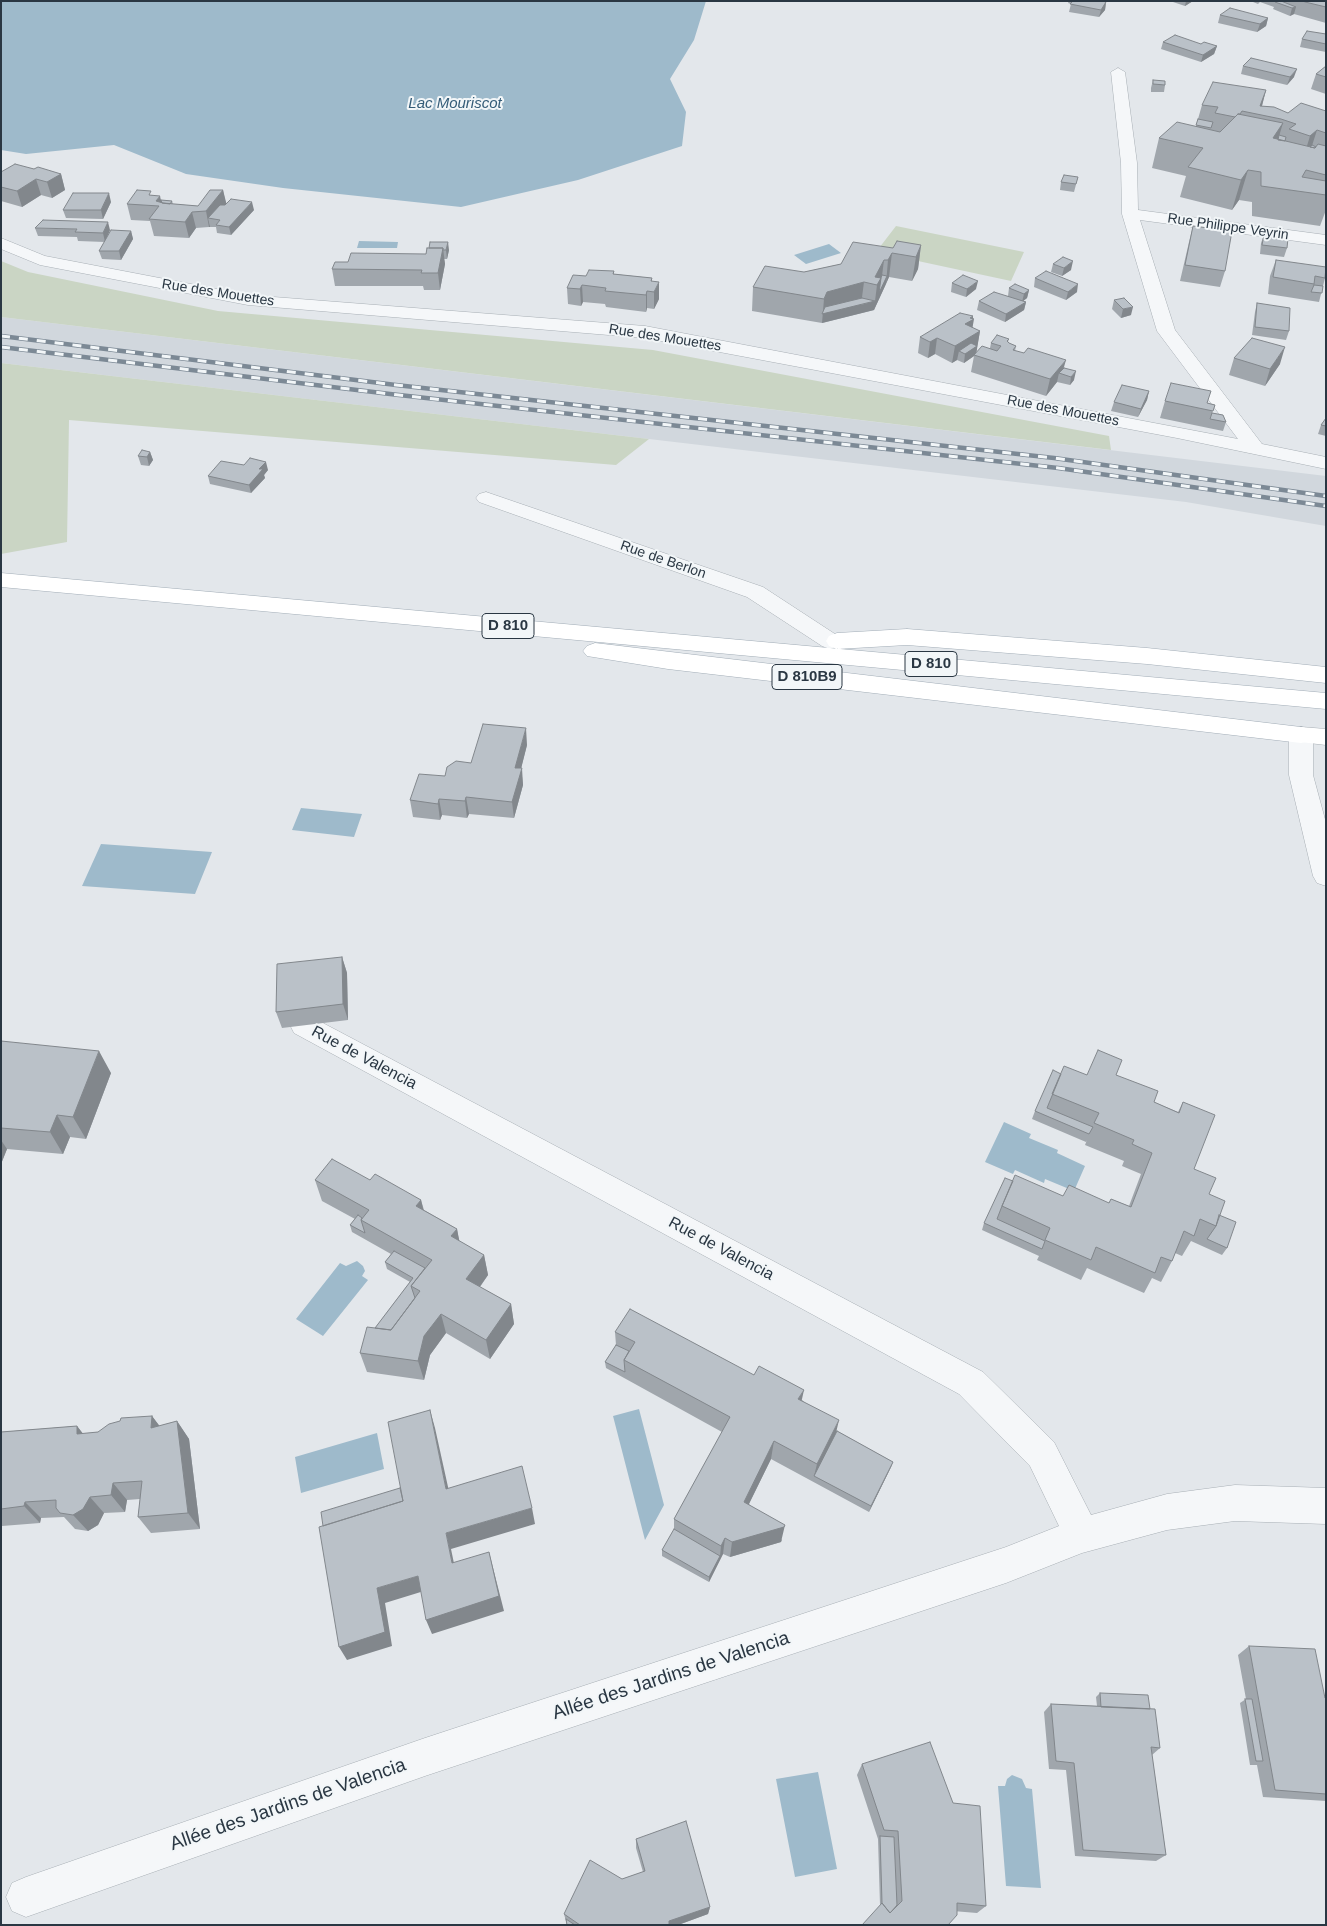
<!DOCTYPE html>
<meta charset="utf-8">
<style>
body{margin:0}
#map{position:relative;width:1327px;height:1926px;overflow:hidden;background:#e3e7eb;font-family:Arial,sans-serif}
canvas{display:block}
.frame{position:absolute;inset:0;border:2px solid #2a3743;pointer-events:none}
</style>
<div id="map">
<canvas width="1327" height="1926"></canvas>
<div class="frame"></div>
</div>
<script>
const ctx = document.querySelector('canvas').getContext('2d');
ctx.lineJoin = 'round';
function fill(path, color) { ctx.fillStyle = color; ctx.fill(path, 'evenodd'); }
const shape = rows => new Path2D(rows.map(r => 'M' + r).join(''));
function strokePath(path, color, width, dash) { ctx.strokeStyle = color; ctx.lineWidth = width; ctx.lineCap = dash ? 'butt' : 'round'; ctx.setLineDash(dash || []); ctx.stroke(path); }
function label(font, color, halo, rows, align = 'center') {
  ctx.font = font + ' Arial,sans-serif'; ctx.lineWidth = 4; ctx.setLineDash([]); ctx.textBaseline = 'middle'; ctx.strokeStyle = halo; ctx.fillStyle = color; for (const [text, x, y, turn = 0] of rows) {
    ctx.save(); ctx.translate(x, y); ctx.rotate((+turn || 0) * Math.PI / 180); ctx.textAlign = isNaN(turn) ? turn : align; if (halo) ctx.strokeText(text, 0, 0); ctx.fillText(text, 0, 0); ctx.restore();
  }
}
fill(shape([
 [1,317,1326,476,1326,526,1186,502,1,363]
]), '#d1d7dd');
fill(shape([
 [896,226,1024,252,1011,281,876,252],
 [1,261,28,272,218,311,653,350,1109,436,1111,450,1,317],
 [1,363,649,439,616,465,69,420,67,542,1,554]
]), '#cad5c4');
fill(shape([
 [1,1,706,1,694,40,670,79,686,112,682,146,578,180,461,207,283,188,186,174,114,145,26,154,1,150],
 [359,241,398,242,397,248,357,248],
 [829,244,841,253,806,264,794,255],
 [301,808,362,814,354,837,292,830],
 [101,844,212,852,195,894,82,886],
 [1004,1122,1031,1134,1029,1138,1058,1150,1057,1153,1085,1166,1074,1191,1045,1179,1044,1183,1015,1170,1013,1174,985,1162],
 [357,1261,363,1266,365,1271,362,1276,368,1280,323,1336,296,1319,340,1263,346,1266],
 [639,1409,664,1505,645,1540,613,1416],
 [377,1433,384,1469,301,1493,295,1457],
 [818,1772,837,1869,795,1877,776,1779],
 [1012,1775,1022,1779,1026,1788,1032,1789,1041,1888,1006,1886,998,1786,1005,1786,1007,1779]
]), '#9ebacb');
const street = shape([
 [1118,68,1125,72,1137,163,1138,210,1326,235,1326,245,1140,220,1175,330,1262,444,1326,457,1326,469,1177,438,645,338,248,305,40,265,1,249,1,238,45,256,248,295,645,326,1238,439,1157,331,1122,214,1121,163,1111,72,1118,68],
 [486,492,763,587,838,636,841,641,838,646,830,649,822,646,747,597,479,502,476,498,479,494,486,492],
 [1301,727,1310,729,1313,735,1313,775,1326,823,1326,886,1317,883,1313,876,1289,775,1289,735,1292,729,1301,727],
 [304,1013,983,1372,1054,1442,1091,1515,1167,1494,1235,1485,1326,1488,1326,1524,1235,1521,1167,1530,1082,1553,1006,1583,425,1776,26,1917,12,1911,6,1897,12,1883,26,1877,425,1738,1006,1547,1059,1526,1030,1466,959,1394,294,1033,290,1025,294,1017,304,1013]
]);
const secondary = shape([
 [1301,727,1326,729,1326,745,1292,741,1289,735,1292,729,1301,727]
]);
const primary = shape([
 [1,573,1326,693,1326,709,1,587,1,573],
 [907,629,1147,648,1326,667,1326,683,1147,664,907,645,837,649,829,646,826,641,829,636,837,633,907,629],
 [595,643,1301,727,1310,729,1313,735,1310,741,1301,743,668,669,587,656,583,651,587,646,595,643]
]);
strokePath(street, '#a8afb5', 1);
strokePath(secondary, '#a8afb5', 1);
strokePath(primary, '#a2adb7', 1);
fill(street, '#f5f7f9');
fill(secondary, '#fff');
fill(primary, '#fff');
const rail = shape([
 [1,336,396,385,1054,458,1326,496],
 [1,347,390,394,1058,468,1326,506]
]);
strokePath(rail, '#7c8995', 4.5);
strokePath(rail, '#f2f6f8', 3, [9]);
fill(shape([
 [1069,1,1102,1,1106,2,1105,10,1099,17,1069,12,1071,4,1068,3],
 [1170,1,1193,1,1185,6],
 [1253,1,1326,1,1326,23,1294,14,1290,16,1273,9,1274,7,1260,2,1258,4,1253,2],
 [1220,15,1268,18,1266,26,1257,32,1218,23],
 [1326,34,1326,52,1300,47,1302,39],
 [1163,42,1201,44,1217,46,1214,54,1201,62,1161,49],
 [1243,66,1294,77,1287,85,1241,74],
 [1326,66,1326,94,1311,89,1316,74],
 [1153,80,1165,85,1164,92,1151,92,1151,88],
 [1266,90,1262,106,1288,113,1326,111,1326,210,1320,226,1252,216,1252,202,1239,200,1232,210,1180,197,1186,176,1152,168,1159,138,1196,126,1202,105],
 [34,169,61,174,65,190,52,198,41,195,22,207,1,201,1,172],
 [1078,177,1074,192,1060,190,1061,182],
 [223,190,226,205,254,210,231,235,217,233,216,227,209,227,196,228,189,238,154,236,150,221,131,220,127,204,152,195,161,200,172,201,173,204,198,206],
 [111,202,103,219,66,218,63,210],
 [1193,226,1225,271,1220,287,1180,281,1189,242],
 [35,228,110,230,107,237,131,231,133,239,121,260,102,259,99,251,105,242,78,241,77,237,38,236],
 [1264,235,1287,248,1284,257,1260,254,1261,243],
 [921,245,918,269,912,281,889,277,874,310,822,323,752,311,753,287,804,272,841,264,893,248],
 [427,248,449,250,447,259,444,259,445,264,440,290,424,290,423,286,335,286,332,269,348,262,426,254],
 [1276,260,1325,278,1319,302,1268,294,1270,276],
 [1053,264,1071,270,1062,276,1051,272],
 [614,271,614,274,652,278,652,282,659,299,654,309,647,308,646,312,606,307,605,304,583,302,581,306,568,304,567,288,586,276],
 [1035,278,1077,292,1066,300,1034,287],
 [952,283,976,289,966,297,951,292],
 [1009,288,1029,290,1027,298,1023,301,1026,302,1024,310,1005,322,977,310,979,301,1008,296],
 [1114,300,1131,315,1121,318,1112,309],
 [1257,303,1289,331,1286,340,1252,335,1255,312],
 [973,319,972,328,980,331,976,353,990,348,991,343,1009,339,1008,342,1009,343,1016,346,1015,351,1064,368,1074,380,1070,385,1057,382,1046,396,971,372,974,356,964,363,957,360,952,363,935,354,928,358,918,353,920,337],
 [1234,358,1280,364,1265,386,1229,375],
 [1149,391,1147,400,1138,417,1111,411,1114,402],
 [1165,401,1207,403,1215,405,1212,413,1226,422,1223,431,1160,418],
 [1326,418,1326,436,1318,434,1321,425],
 [150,452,153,460,149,466,141,465,138,456],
 [268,470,264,475,265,478,251,493,210,484,208,476],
 [527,745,521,768,523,785,514,818,469,814,467,818,442,815,440,820,413,817,410,800,445,776,471,763],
 [342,957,347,973,348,1020,282,1028,276,1012],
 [1,1041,111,1073,86,1139,70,1137,63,1154,7,1149,1,1164],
 [1061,1074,1087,1075,1116,1075,1154,1102,1178,1112,1183,1102,1194,1169,1209,1194,1219,1215,1227,1248,1222,1255,1191,1241,1182,1256,1175,1253,1172,1261,1161,1282,1152,1278,1144,1293,1087,1268,1081,1280,1037,1260,1039,1256,982,1230,984,1223,1013,1181,1063,1196,1109,1203,1111,1199,1129,1206,1141,1174,1122,1166,1124,1161,1085,1145,1087,1140,1086,1142,1032,1119,1035,1111],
 [315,1180,370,1180,421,1200,424,1210,457,1229,459,1241,484,1255,488,1275,480,1287,511,1304,514,1324,490,1359,446,1333,430,1355,424,1380,367,1372,360,1353,375,1328,410,1282,387,1269,385,1262,391,1254,352,1232,350,1225,355,1219,322,1201],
 [615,1332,802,1400,837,1431,893,1462,891,1467,869,1512,771,1459,749,1504,782,1540,781,1542,730,1557,723,1554,709,1582,662,1556,662,1550,674,1529,674,1519,722,1432,606,1368,605,1362,616,1345],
 [152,1416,159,1426,177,1421,189,1439,200,1529,151,1533,138,1517,140,1499,127,1500,125,1512,104,1513,98,1525,88,1531,75,1529,64,1517,41,1518,40,1523,2,1526,1,1525,1,1432,77,1426,83,1434,98,1432],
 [1249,1646,1326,1698,1326,1801,1263,1797,1257,1765,1250,1765,1240,1703,1246,1699,1238,1655],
 [1100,1693,1150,1709,1160,1748,1152,1755,1166,1855,1156,1861,1075,1856,1066,1770,1049,1769,1044,1712,1051,1704,1097,1706,1096,1697],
 [862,1764,986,1906,977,1913,880,1905,878,1839,857,1775],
 [636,1839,710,1907,708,1914,678,1925,567,1925,564,1914,622,1879,643,1872,636,1848]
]), '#a0a6ac');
fill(shape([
 [1186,1,1193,1,1185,6],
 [1106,2,1105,10,1099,17,1101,10],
 [1296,7,1294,14,1290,16,1292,8],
 [1268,18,1266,26,1257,32,1260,24],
 [1217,46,1214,54,1201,62,1203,55],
 [1297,69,1294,77,1287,85,1290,77],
 [1266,90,1260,113,1260,106],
 [1283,123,1274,153,1273,138],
 [1317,130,1310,152,1303,159,1310,136],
 [1248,170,1239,200,1232,210,1241,180],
 [61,174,65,190,52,198,47,182],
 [36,179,41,195,22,207,17,191],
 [223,190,227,206,208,218,210,227,209,227,206,211],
 [109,193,111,202,103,219,101,210],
 [160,196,163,210,156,201],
 [252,202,254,210,231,235,229,227],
 [192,212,196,228,189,238,185,222],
 [108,222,110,230,105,242,103,233],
 [131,231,133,239,121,260,119,251],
 [448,242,449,250,447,259,446,250],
 [921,245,918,269,912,281,916,257],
 [443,248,445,264,440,290,438,273],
 [892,253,889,277,886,284,888,260],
 [884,260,881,284,887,276,886,284,874,310,822,323,824,299,827,292,864,282,861,305,875,301,877,285,875,277],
 [1073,261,1071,270,1062,276,1064,268],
 [978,281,976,289,966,297,967,289],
 [659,282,659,299,654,309,654,292],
 [1078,284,1077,292,1066,300,1068,292],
 [582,285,583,302,581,306,580,289],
 [1029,290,1027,298,1022,302,1024,294],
 [647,291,647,308,646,312,646,295],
 [1026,302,1024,310,1005,322,1006,314],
 [1133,307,1131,315,1121,318,1123,309],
 [973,316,973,320,974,319,971,336,965,324,970,318],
 [980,331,976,355,974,355,974,356,964,363,965,354,959,351,957,360,952,363,955,346],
 [937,338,935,354,928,358,930,342],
 [1285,347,1280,364,1265,386,1270,369],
 [1066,360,1062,374,1059,373,1057,382,1046,396,1050,379],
 [1076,371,1074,380,1070,385,1071,377],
 [1149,391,1147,400,1138,417,1141,409],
 [150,452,153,460,149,466,147,457],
 [266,462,268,470,264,475,265,478,251,493,249,485,259,469],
 [526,728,527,745,517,785,515,768],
 [522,768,523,785,514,818,512,802],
 [466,797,469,814,467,818,465,801],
 [439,799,442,815,440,820,438,804],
 [342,957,347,973,348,1020,343,1004],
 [99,1051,111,1073,86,1139,73,1117],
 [57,1115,70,1137,63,1154,50,1132],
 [1,1140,7,1149,1,1164],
 [421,1200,426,1221,416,1206],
 [457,1229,461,1249,451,1236],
 [484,1255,488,1275,471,1299,466,1279],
 [511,1304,514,1324,490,1359,486,1340],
 [441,1314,446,1333,430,1355,424,1380,418,1361,424,1336],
 [804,1390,800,1408,798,1399],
 [430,1410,435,1428,452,1505,446,1489],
 [152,1416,165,1433,151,1428],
 [839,1420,835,1437,814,1476,817,1464],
 [177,1421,189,1439,200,1529,188,1513],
 [77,1426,91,1444,77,1434],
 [774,1441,771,1459,742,1518,744,1502],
 [893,1462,891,1467,869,1512,871,1506],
 [113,1483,127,1500,125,1512,111,1495],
 [90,1497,104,1513,98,1525,88,1531,73,1515],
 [25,1502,41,1518,40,1523,24,1506],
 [532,1508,535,1524,451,1549,457,1578,452,1563,446,1533],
 [785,1525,781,1542,730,1557,732,1542],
 [725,1538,723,1554,709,1582,709,1577,720,1556,721,1546],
 [489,1552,504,1611,432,1634,426,1620],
 [418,1576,424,1591,385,1603,392,1646,347,1660,339,1647,377,1588],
 [710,1907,708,1914,678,1925,668,1925,669,1921]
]), '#82878c');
const building = shape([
 [1073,1,1102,1,1106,2,1101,10,1070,4,1073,1],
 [1277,1,1281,1,1296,7,1292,8,1275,2,1277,1],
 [1303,1,1326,1,1326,7,1305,2,1303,1],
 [1230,8,1268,18,1260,24,1220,15,1230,8],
 [1307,31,1326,34,1326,44,1302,39,1307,31],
 [1175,35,1201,44,1204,42,1217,46,1203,55,1163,42,1175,35],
 [1251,58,1297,69,1290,77,1243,66,1251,58],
 [1326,66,1326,77,1316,74,1326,66],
 [1153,80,1165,81,1165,85,1153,84,1153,80],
 [1213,82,1266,90,1260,106,1274,107,1288,113,1301,103,1326,111,1326,133,1317,130,1310,136,1289,129,1296,124,1281,119,1242,111,1240,114,1238,114,1235,117,1215,113,1218,107,1202,105,1213,82],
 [1238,114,1283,123,1273,138,1315,148,1318,144,1326,146,1326,175,1306,170,1302,177,1326,181,1326,195,1261,186,1261,172,1248,170,1241,180,1188,167,1203,148,1159,138,1177,122,1220,132,1238,114],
 [1198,119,1213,122,1211,128,1196,125,1198,119],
 [1279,135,1286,137,1285,141,1278,140,1279,135],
 [1312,145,1316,147,1315,148,1310,147,1312,145],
 [15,164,34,169,38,167,61,174,47,182,36,179,17,191,1,187,1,172,15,164],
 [1064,175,1078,177,1076,184,1061,182,1064,175],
 [137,190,151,191,149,195,160,196,156,201,163,203,198,206,210,190,223,190,206,211,192,212,185,222,149,219,159,206,127,204,137,190],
 [73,193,109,193,101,210,63,210,73,193],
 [231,199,252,202,229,227,216,225,220,220,208,218,220,205,225,205,231,199],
 [161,200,172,201,170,204,162,203,161,200],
 [43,220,108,222,103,233,75,232,77,229,35,228,43,220],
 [1193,226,1232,231,1225,271,1185,265,1193,226],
 [111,230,131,231,119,251,99,251,111,230],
 [1264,235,1288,238,1287,248,1262,245,1264,235],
 [897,241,921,245,916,257,892,253,888,260,884,260,875,277,881,278,877,285,864,282,827,292,824,299,753,287,765,266,804,272,841,264,853,242,893,248,897,241],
 [430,242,448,242,446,250,443,250,443,248,429,248,430,242],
 [427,248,443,248,438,273,421,273,422,270,332,269,335,262,348,262,351,253,426,254,427,248],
 [1063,257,1073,261,1064,268,1053,264,1063,257],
 [1276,260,1326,267,1325,278,1315,276,1314,284,1273,277,1276,260],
 [589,270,614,271,613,274,652,278,651,281,659,282,654,292,647,291,646,295,605,291,606,288,582,285,580,289,567,288,573,275,586,276,589,270],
 [1046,271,1078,284,1068,292,1035,278,1046,271],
 [882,275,887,276,879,293,881,278,882,275],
 [963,275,978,281,967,289,952,283,963,275],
 [1015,284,1029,290,1024,294,1009,288,1015,284],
 [1314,285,1323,286,1322,293,1311,292,1314,285],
 [994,292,1026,302,1006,314,979,301,994,292],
 [862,298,875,301,822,314,825,307,862,298],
 [1124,298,1133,307,1123,309,1114,300,1124,298],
 [1257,303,1290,308,1289,331,1255,327,1257,303],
 [960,313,973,316,970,318,974,319,965,324,980,331,955,346,937,338,930,342,920,337,960,313],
 [997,335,1009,339,1007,341,1009,343,1016,346,1013,350,1024,353,1028,348,1066,360,1050,379,974,355,982,346,997,351,1001,346,991,343,997,335],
 [1252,338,1285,347,1270,369,1234,358,1252,338],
 [971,343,977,346,965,354,959,351,971,343],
 [1064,368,1076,371,1071,377,1059,373,1064,368],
 [1171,383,1211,391,1207,403,1215,405,1213,411,1165,401,1171,383],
 [1122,385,1149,391,1141,409,1114,402,1122,385],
 [1212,413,1223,415,1226,422,1210,419,1212,413],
 [1326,418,1326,426,1321,425,1326,418],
 [142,450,150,452,147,457,138,456,142,450],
 [250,458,266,462,259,469,263,469,249,485,208,476,221,461,244,465,250,458],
 [483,724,526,728,515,768,522,768,512,802,466,797,465,801,439,799,438,804,410,800,419,774,445,776,447,767,456,761,471,763,483,724],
 [342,957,343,1004,276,1012,277,964,342,957],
 [1,1041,99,1051,73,1117,57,1115,50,1132,1,1128,1,1041],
 [1098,1050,1122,1060,1116,1075,1158,1091,1154,1102,1179,1113,1183,1102,1215,1115,1194,1169,1216,1178,1209,1194,1225,1201,1216,1226,1200,1219,1194,1236,1184,1231,1172,1261,1161,1257,1155,1273,1096,1247,1091,1260,1045,1240,1050,1228,1002,1206,1015,1175,1063,1196,1069,1185,1109,1203,1111,1199,1131,1207,1152,1153,1132,1144,1134,1140,1094,1123,1099,1113,1052,1094,1064,1066,1087,1075,1098,1050],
 [1053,1070,1061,1074,1047,1108,1093,1127,1089,1134,1035,1111,1053,1070],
 [332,1159,370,1180,375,1174,421,1200,416,1206,457,1229,451,1236,484,1255,466,1279,511,1304,486,1340,441,1314,424,1336,418,1361,360,1353,367,1327,391,1330,420,1291,411,1286,432,1260,361,1220,369,1210,315,1180,332,1159],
 [1005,1178,1013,1181,1002,1206,997,1219,1045,1241,1042,1249,984,1223,1005,1178],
 [358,1215,362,1218,361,1220,365,1233,350,1225,358,1215],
 [1219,1215,1236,1222,1227,1248,1207,1239,1216,1226,1219,1215],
 [394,1251,425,1268,411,1286,415,1298,391,1330,375,1328,413,1278,385,1262,394,1251],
 [630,1309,754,1375,759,1366,804,1390,798,1399,839,1420,817,1464,774,1441,744,1502,785,1525,784,1527,732,1542,725,1538,721,1546,674,1519,730,1417,624,1360,635,1342,615,1332,630,1309],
 [616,1345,629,1351,624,1360,625,1372,605,1362,616,1345],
 [430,1410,446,1489,522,1466,532,1508,446,1533,452,1563,489,1552,499,1596,426,1620,418,1576,377,1588,385,1632,339,1647,319,1527,403,1501,388,1422,430,1410],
 [152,1416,151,1428,177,1421,188,1513,138,1517,142,1481,113,1483,111,1495,90,1497,83,1509,73,1515,60,1513,56,1508,56,1500,25,1502,24,1506,1,1509,1,1432,77,1426,77,1434,98,1432,109,1424,120,1421,121,1418,152,1416],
 [837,1431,893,1462,871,1506,814,1476,837,1431],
 [400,1488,403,1501,323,1526,321,1512,400,1488],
 [674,1529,720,1556,709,1577,662,1550,674,1529],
 [1249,1646,1315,1649,1325,1698,1326,1698,1326,1794,1275,1790,1249,1646],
 [1100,1693,1148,1695,1150,1709,1101,1707,1100,1693],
 [1245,1699,1252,1699,1263,1761,1256,1761,1245,1699],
 [1051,1704,1155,1709,1160,1748,1151,1747,1166,1855,1083,1850,1074,1763,1056,1761,1051,1704],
 [930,1742,953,1803,980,1806,986,1906,957,1903,957,1915,948,1925,862,1925,882,1903,890,1913,902,1901,898,1831,884,1830,862,1764,930,1742],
 [686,1821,710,1907,669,1921,669,1925,580,1925,564,1914,590,1860,622,1879,645,1871,636,1839,686,1821],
 [880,1836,894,1837,897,1905,890,1913,882,1903,880,1836],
 [566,1919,575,1925,567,1925,566,1919]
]);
fill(building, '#bac1c8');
strokePath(building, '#82878c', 1);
label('14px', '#2a3743', '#f2f6f8', [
 ["Rue Philippe Veyrin",1228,227,8],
 ["Rue des Mouettes",218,293,9],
 ["Rue des Mouettes",665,338,9],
 ["Rue des Mouettes",1063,411,11],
 ["Rue de Berlon",663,560,19]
]);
label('italic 15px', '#345c78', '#f2f6f8', [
 ["Lac Mouriscot",455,104]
]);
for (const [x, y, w] of [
 [508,626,52],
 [931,664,52],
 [807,677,70]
]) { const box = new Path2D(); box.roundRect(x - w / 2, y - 12.5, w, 25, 4); ctx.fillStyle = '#f2f6f8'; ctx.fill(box); strokePath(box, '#2a3743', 1); }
label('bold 15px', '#2a3743', null, [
 ["D 810",508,626],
 ["D 810",931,664],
 ["D 810B9",807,677]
]);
label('16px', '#2a3743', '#f2f6f8', [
 ["Rue de Valencia",364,1058,28],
 ["Rue de Valencia",721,1249,28]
]);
label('19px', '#2a3743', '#f2f6f8', [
 ["Allée des Jardins de Valencia",671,1676,-18],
 ["Allée des Jardins de Valencia",288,1805,-19]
]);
</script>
